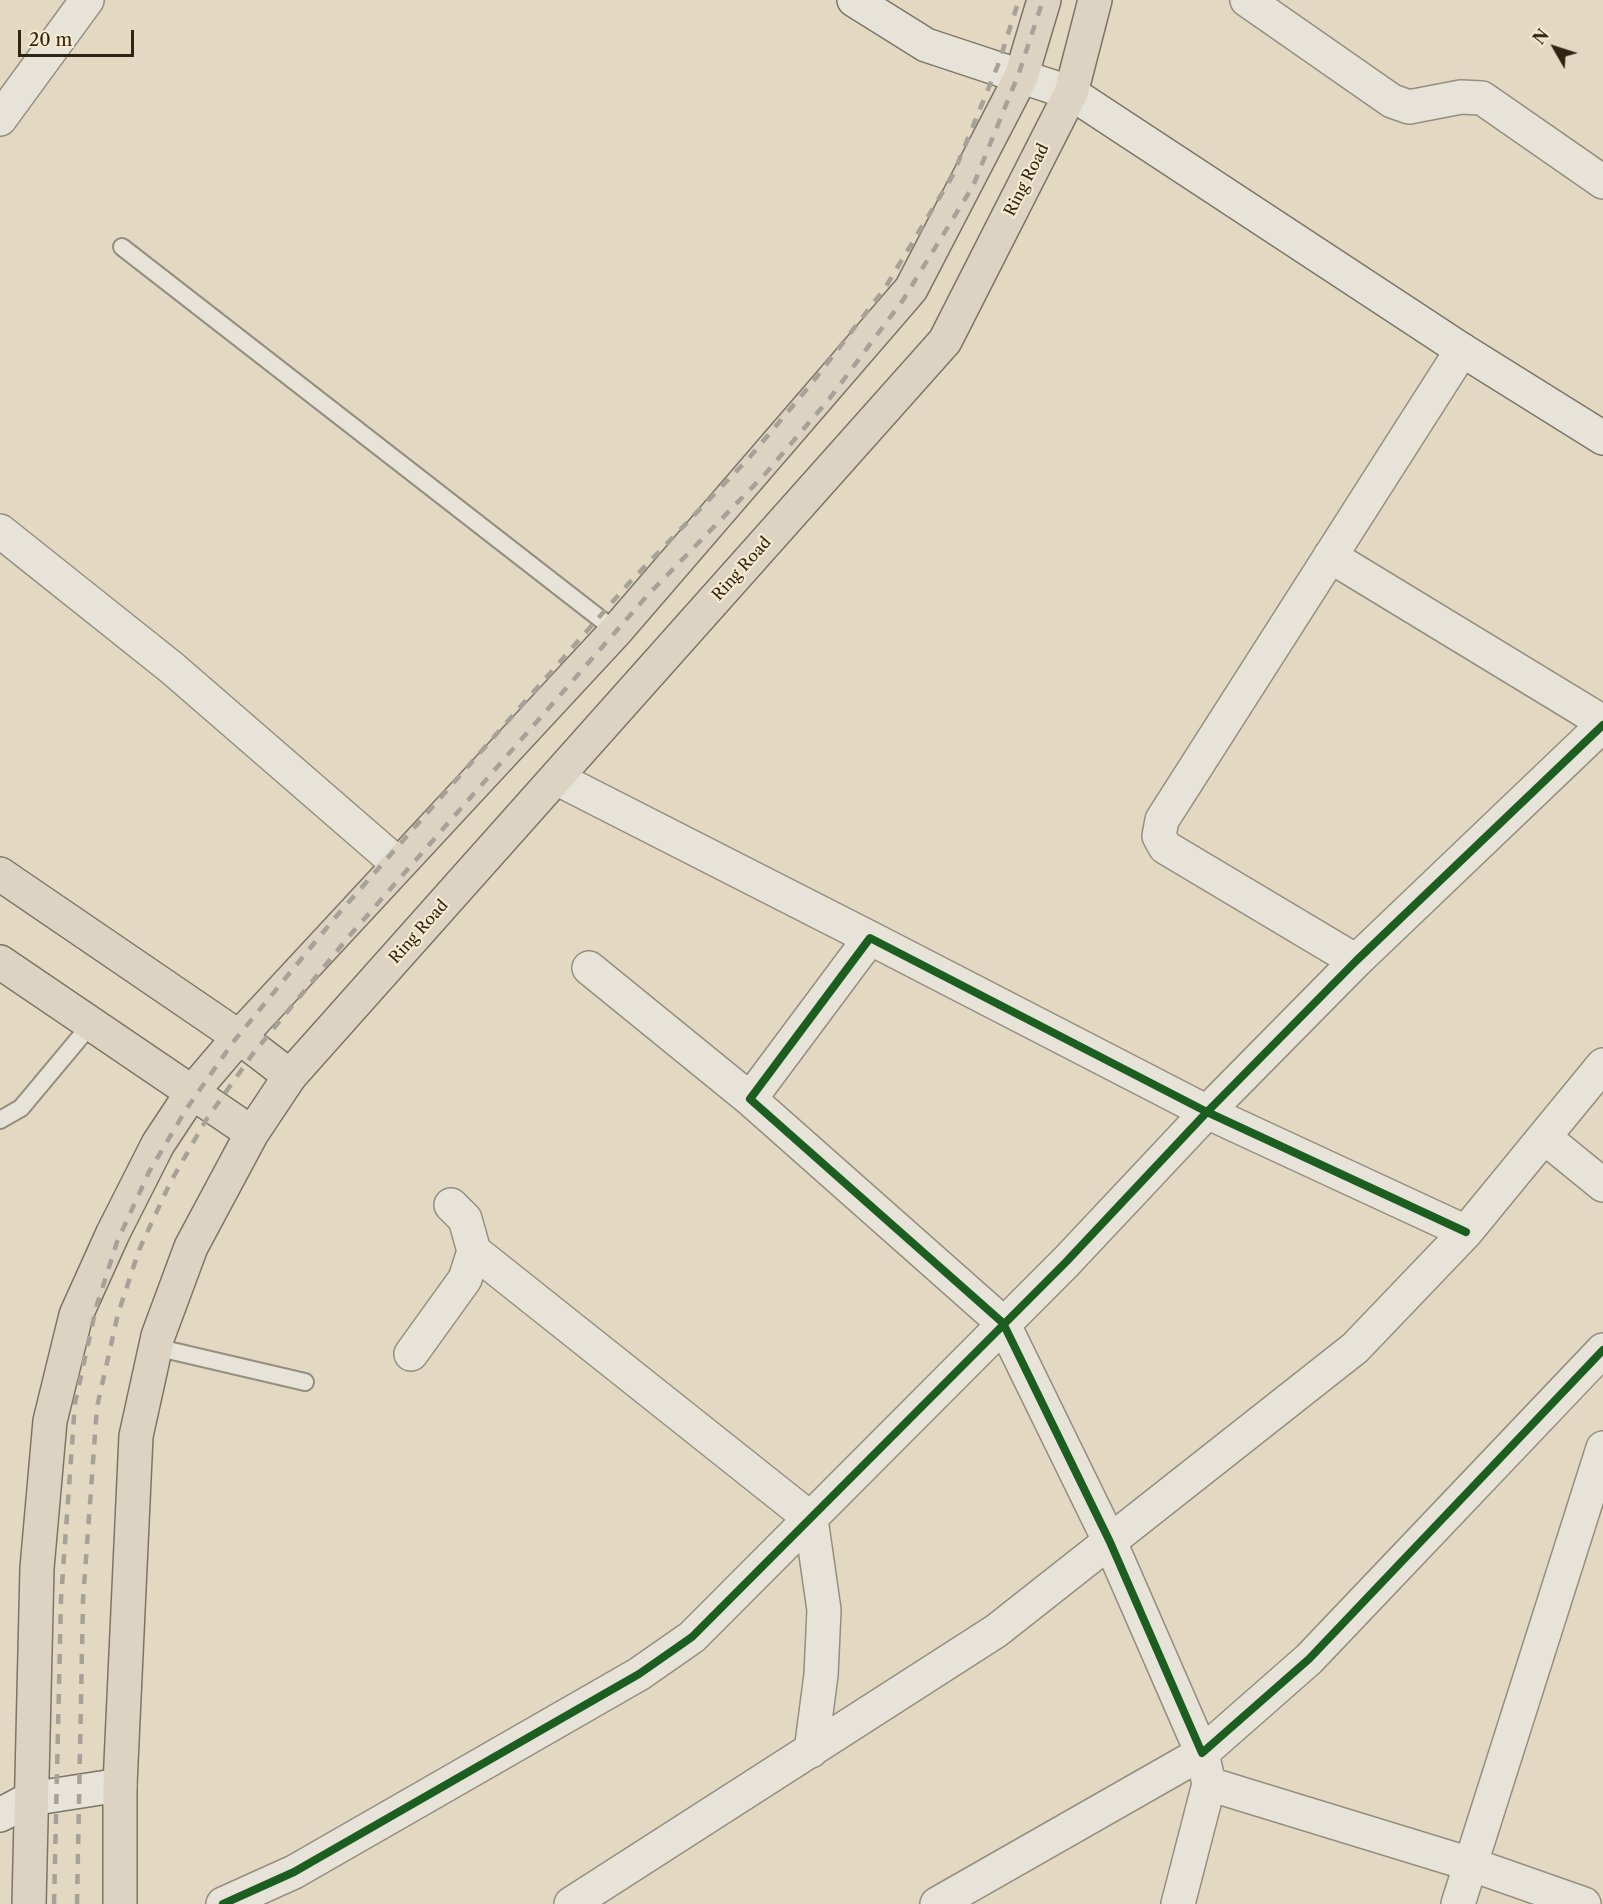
<!DOCTYPE html>
<style>
body{margin:0}
#map{position:relative;width:1603px;height:1904px;overflow:hidden;background:#e3d9c3;font-family:"Libre Caslon Text",serif}
canvas{display:block}
.north{position:absolute;left:1525px;top:18px;width:60px;height:60px;-webkit-text-stroke:4px #f5ead0;paint-order:stroke;rotate:309deg;font-size:16px;font-weight:700;line-height:24px;text-align:center;color:#322412}
.north::after{content:'';display:block;margin:auto;width:21px;height:27px;background:#322412;clip-path:polygon(50% 0,100% 100%,50% 72%,0 100%)}
.scale{position:absolute;left:18px;top:30px;width:116px;height:27px;box-sizing:border-box;border:3px solid #322412;border-top:0;padding-left:8px;font-size:18px;line-height:21px;white-space:nowrap;color:#322412;-webkit-text-stroke:4px #f5ead0;paint-order:stroke}
</style>
<div id="map">
<canvas width="1603" height="1904"></canvas>
<div class="north">N</div>
<div class="scale">20 m</div>
</div>
<script>
const ctx = document.querySelector('canvas').getContext('2d');
ctx.lineJoin = 'round';
const shape = rows => new Path2D(rows.map(r => 'M' + r).join(''));
function strokePath(path, color, width, dash) { ctx.strokeStyle = color; ctx.lineWidth = width; ctx.lineCap = dash ? 'butt' : 'round'; ctx.setLineDash(dash || []); ctx.stroke(path); }
function label(font, color, halo, rows, align = 'center') {
  ctx.font = font + ' "Libre Caslon Text",serif'; ctx.lineWidth = 4.5; ctx.setLineDash([]); ctx.textBaseline = 'middle'; ctx.strokeStyle = halo; ctx.fillStyle = color; for (const [text, x, y, turn = 0] of rows) {
    ctx.save(); ctx.translate(x, y); ctx.rotate((+turn || 0) * Math.PI / 180); ctx.textAlign = isNaN(turn) ? turn : align; if (halo) ctx.strokeText(text, 0, 0); ctx.fillText(text, 0, 0); ctx.restore();
  }
}
const lane = shape([
 [122,247,616,631],
 [0,1120,21,1108,92,1023],
 [155,1347,305,1382]
]);
const street = shape([
 [1247,0,1392,101,1409,107,1461,97,1482,98,1603,182],
 [0,119,87,0],
 [0,531,172,668,398,864],
 [1330,556,1603,722],
 [556,778,870,938],
 [1356,961,1165,847,1159,836,1162,820,1462,350],
 [589,968,750,1099],
 [1544,1137,1603,1185],
 [1466,1232,1207,1112,870,938,750,1099,1003,1323,1110,1542,1202,1753,1309,1659,1603,1350],
 [474,1251,811,1519,824,1610,821,1675,811,1751],
 [411,1354,465,1279,474,1251,465,1219,451,1205],
 [223,1904,294,1872,639,1674,692,1637,1066,1262,1207,1112,1356,961,1603,725],
 [571,1904,996,1631,1355,1348,1466,1232,1603,1065],
 [937,1904,1202,1753,1209,1784,1470,1864,1584,1904],
 [1178,1904,1209,1784],
 [1458,1904,1603,1448]
]);
const secondary = shape([
 [854,0,926,45,1071,93,1462,350,1603,438],
 [0,1815,30,1799,120,1785]
]);
const primary = shape([
 [239,1037,616,631,911,289,1021,77,1044,0],
 [290,1076,945,341,1071,93,1095,0]
]);
const highway = shape([
 [0,874,239,1037,290,1076,252,1133,191,1247,158,1336,136,1436,120,1785,120,1904],
 [0,962,252,1133],
 [29,1904,37,1568,50,1421,76,1315,113,1233,158,1144,193,1091,239,1037]
]);
strokePath(lane, '#958e7f', 20);
strokePath(street, '#958e7f', 36);
strokePath(secondary, '#7c7567', 36);
strokePath(primary, '#7c7567', 36);
strokePath(highway, '#7c7567', 36);
strokePath(lane, '#e8e3d8', 16);
strokePath(street, '#e8e3d8', 33);
strokePath(secondary, '#e8e3d8', 33);
strokePath(primary, '#dcd3c3', 33);
strokePath(highway, '#dcd3c3', 33);
strokePath(shape([
 [54,1904,61,1599,75,1403,96,1308,117,1242,149,1172,187,1108,234,1041,334,919,630,582,749,458,812,383,885,288,953,175,998,65,1019,0],
 [77,1904,83,1600,97,1407,118,1314,139,1250,170,1183,206,1120,252,1055,351,934,646,597,766,473,830,398,903,300,973,186,1019,73,1043,0]
]), '#a7a197', 4.5, [10, 10]);
strokePath(shape([
 [1466,1232,1207,1112,870,938,750,1099,1003,1323,1110,1542,1202,1753,1309,1659,1603,1350],
 [223,1904,294,1872,639,1674,692,1637,1066,1262,1207,1112,1356,961,1603,725]
]), '#1b5e20', 8);
label('16px', '#322412', '#f5ead0', [
 ["Ring Road",1027,180,-63],
 ["Ring Road",742,569,-48],
 ["Ring Road",419,932,-48]
]);
</script>
